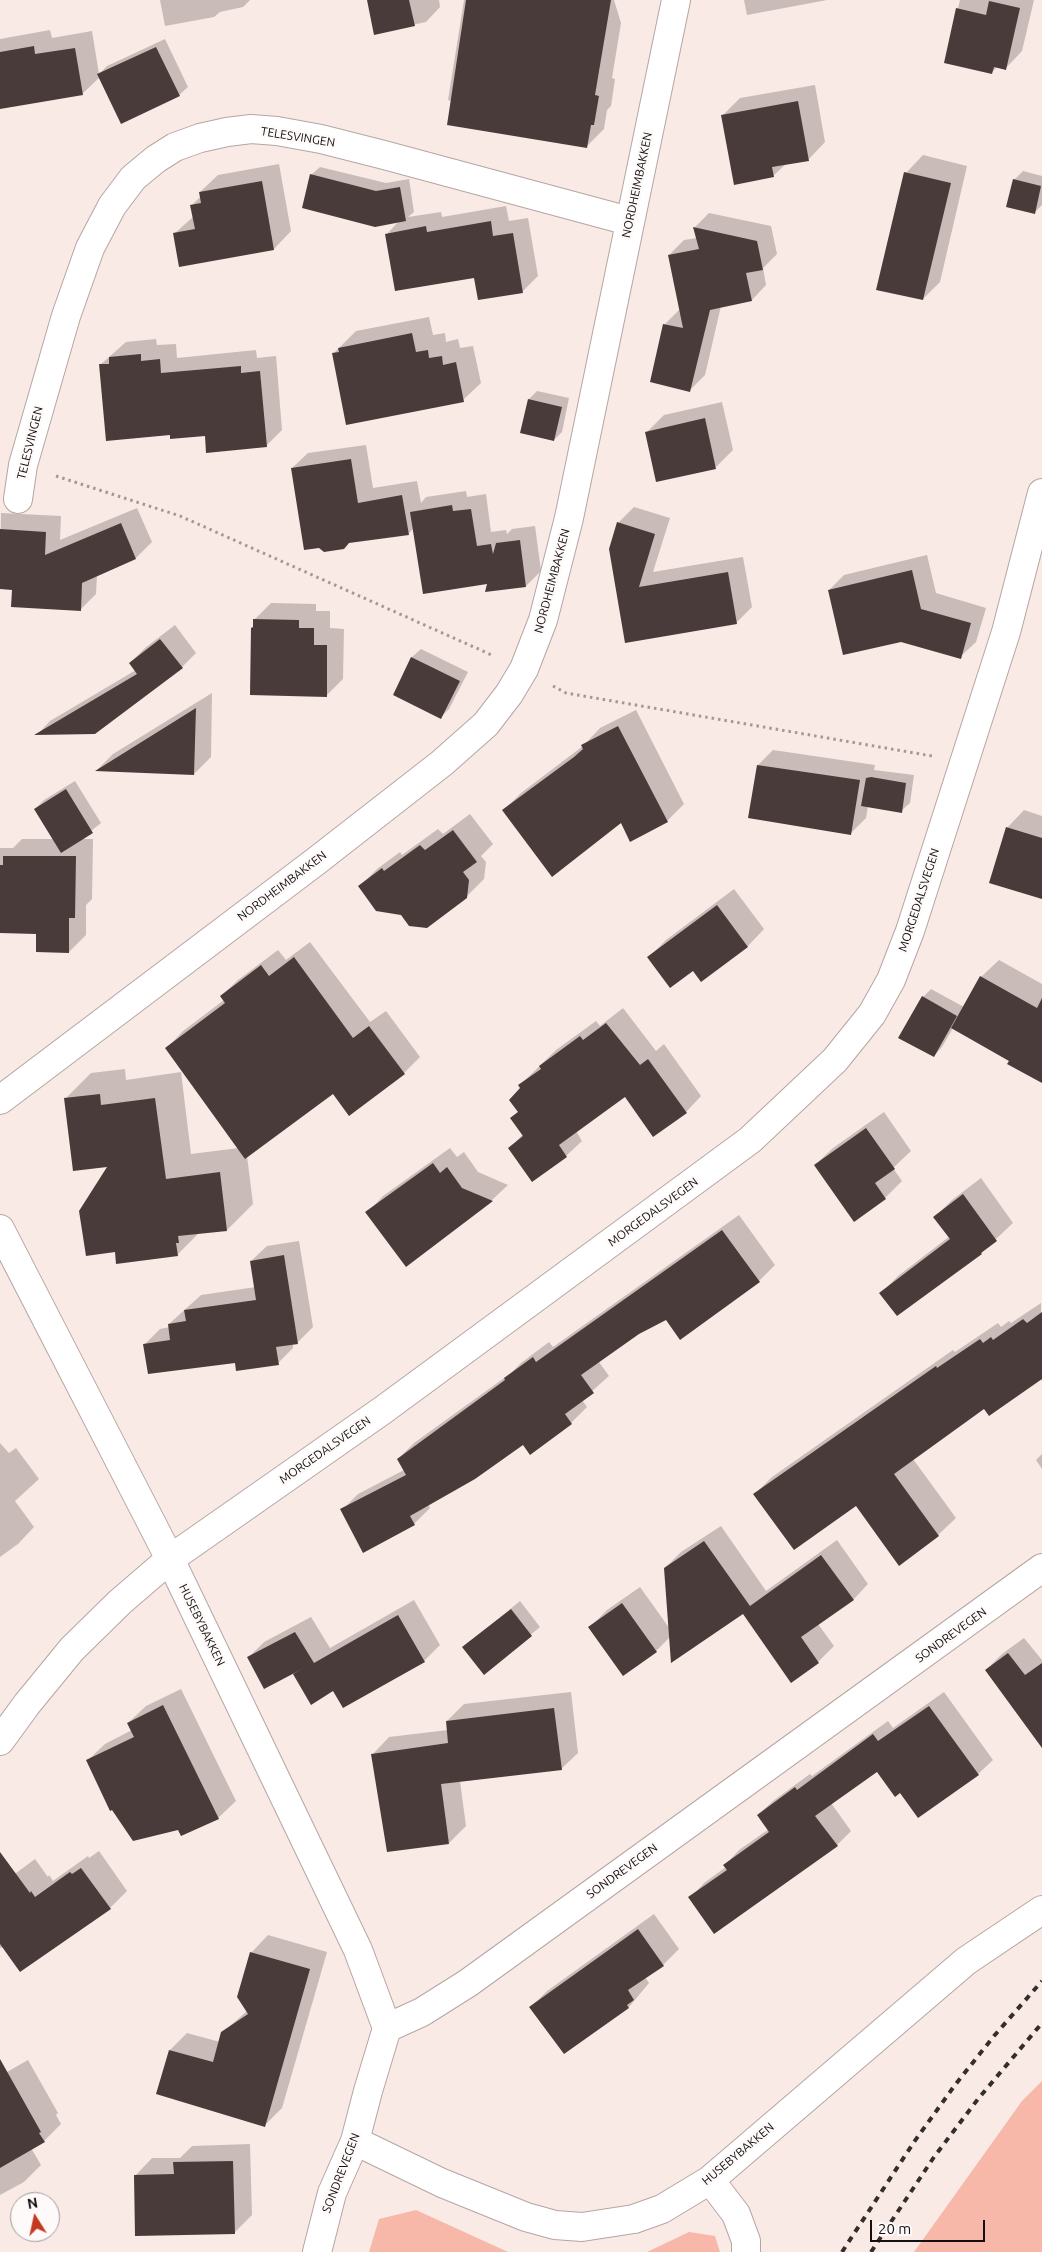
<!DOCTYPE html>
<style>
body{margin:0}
#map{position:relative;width:1042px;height:2252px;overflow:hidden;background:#faeae6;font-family:Ubuntu,sans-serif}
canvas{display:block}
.north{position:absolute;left:10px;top:2192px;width:50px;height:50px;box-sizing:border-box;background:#fdfaf9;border:1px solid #a09c9b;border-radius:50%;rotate:350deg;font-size:14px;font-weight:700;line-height:20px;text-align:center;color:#15100f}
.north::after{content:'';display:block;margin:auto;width:18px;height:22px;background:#c53922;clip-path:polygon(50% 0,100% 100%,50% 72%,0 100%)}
.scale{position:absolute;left:870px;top:2220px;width:115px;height:22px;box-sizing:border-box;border:2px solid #15100f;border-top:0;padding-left:6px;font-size:15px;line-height:18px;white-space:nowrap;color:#15100f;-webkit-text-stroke:4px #fdfaf9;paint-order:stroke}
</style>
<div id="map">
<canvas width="1042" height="2252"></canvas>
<div class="north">N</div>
<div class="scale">20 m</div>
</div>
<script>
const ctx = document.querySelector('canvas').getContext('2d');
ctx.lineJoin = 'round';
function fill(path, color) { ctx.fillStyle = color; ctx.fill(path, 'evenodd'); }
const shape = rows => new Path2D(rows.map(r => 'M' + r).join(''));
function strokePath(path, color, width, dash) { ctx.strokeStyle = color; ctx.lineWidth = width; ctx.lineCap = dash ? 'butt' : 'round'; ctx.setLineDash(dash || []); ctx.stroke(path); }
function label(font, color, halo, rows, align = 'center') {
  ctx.font = font + ' Ubuntu,sans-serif'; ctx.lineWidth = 5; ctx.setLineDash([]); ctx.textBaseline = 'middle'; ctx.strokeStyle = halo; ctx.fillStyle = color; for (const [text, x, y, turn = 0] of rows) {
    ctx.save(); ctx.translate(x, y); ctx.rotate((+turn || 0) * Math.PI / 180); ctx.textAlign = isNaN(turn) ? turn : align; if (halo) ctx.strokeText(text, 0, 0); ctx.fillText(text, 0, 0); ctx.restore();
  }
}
fill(shape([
 [1042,2081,1042,2252,914,2252,1022,2101],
 [416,2210,508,2252,369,2252,379,2219],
 [689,2232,715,2236,720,2252,647,2252]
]), '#f7b7a9');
fill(shape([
 [160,0,250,0,243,7,220,12,214,17,165,26],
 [368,0,439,0,440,7,426,22,375,33],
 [464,0,614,0,621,23,612,78,615,79,611,106,607,110,604,129,587,146,448,100],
 [744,0,827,0,747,15],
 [960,0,1034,0,1022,51,1005,69,997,67,992,72,945,62],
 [50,30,52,38,92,31,99,74,107,66,165,39,188,87,179,95,100,77,82,94,0,107,0,39],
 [815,85,825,142,808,160,786,164,773,176,723,115,740,98],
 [923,155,967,166,940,282,923,299,906,173],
 [279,164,291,231,274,249,174,234,194,216,192,205,201,196,200,192,218,175],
 [320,167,386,183,409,179,414,212,408,217,441,212,442,217,506,206,509,221,528,218,538,276,522,292,475,276,387,234,399,221,311,175],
 [1023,171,1042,176,1042,205,1034,213,1014,180],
 [709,213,771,226,777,254,763,268,766,285,752,300,721,306,705,375,690,390,664,325,680,309,669,255,684,240,697,238,695,227],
 [429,317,433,335,445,333,446,342,458,339,460,348,473,346,481,383,463,400,334,353,356,331],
 [156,339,157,345,176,344,177,358,256,350,257,358,276,356,282,430,266,446,206,435,171,434,100,365,126,342],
 [537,391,569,398,562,432,554,440,529,399],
 [722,402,733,450,716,467,646,433,664,415],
 [366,445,373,488,417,481,421,503,426,497,466,491,467,497,486,494,491,532,506,530,507,534,512,529,535,526,541,571,526,586,488,583,414,528,408,534,292,468,308,453],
 [634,507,670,518,653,572,743,557,752,607,736,623,626,642,618,523],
 [137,508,152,542,136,558,97,575,96,594,80,610,0,580,1,513,61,516,60,540],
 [927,555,936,593,986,608,976,642,960,657,829,590,844,575],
 [271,603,316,604,316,611,330,611,330,628,344,629,343,679,326,696,254,626,254,620],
 [175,625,196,653,182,667,38,734,50,721,136,670,130,663,145,648],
 [421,649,468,672,449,709,441,717,394,694,412,657],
 [212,693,211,757,194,774,97,770,113,754],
 [636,710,684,804,667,821,621,821,504,810,521,793,583,746,600,728],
 [773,750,875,765,874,770,914,775,910,803,901,811,868,806,866,818,851,833,758,765],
 [75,781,101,823,81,839,93,839,92,899,86,905,86,935,69,952,37,932,0,932,0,848,13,848,22,839,54,839,35,809,44,800],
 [1024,810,1042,816,1042,893,1007,828],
 [470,814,493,844,481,856,486,862,484,879,466,897,401,914,359,887,377,869,400,852,402,855,438,829,443,834],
 [734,889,764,929,747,947,693,969,649,957,666,940],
 [310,942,370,1022,386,1011,420,1057,404,1073,333,1092,247,1156,253,1204,227,1230,200,1232,177,1255,109,1166,65,1099,91,1073,125,1069,126,1080,181,1072,191,1154,239,1148,167,1048,183,1031,224,1000,221,996,238,980,278,950,286,960],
 [999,960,1042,984,1042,1082,1010,1061,953,1028,942,1047,934,1056,923,997,931,989,964,1007,981,977],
 [623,1008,656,1051,664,1044,701,1096,686,1112,625,1095,576,1131,582,1141,566,1156,510,1148,523,1134,511,1118,519,1111,522,1088,520,1085,556,1050,596,1021,600,1026],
 [884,1112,911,1151,893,1168,902,1181,885,1198,815,1165,833,1148],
 [450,1148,457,1157,464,1152,478,1172,508,1185,492,1200,406,1265,367,1213,383,1196],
 [981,1178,1013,1223,981,1253,881,1293,898,1276,950,1236,935,1217,952,1200],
 [739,1215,775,1265,759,1281,680,1338,666,1318,638,1333,599,1362,609,1376,582,1400,587,1407,571,1423,523,1443,428,1504,430,1508,414,1524,342,1510,358,1494,404,1470,398,1459,414,1443,511,1373,521,1363,549,1342,553,1347],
 [299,1241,313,1327,297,1343,293,1343,293,1348,278,1363,236,1361,145,1344,160,1329,170,1327,169,1324,201,1295,256,1287,251,1261,267,1246],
 [1041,1303,1042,1381,1040,1379,984,1407,913,1459,956,1518,938,1535,856,1504,755,1494,772,1477,953,1350,955,1352,998,1323,1001,1327,1009,1321,1011,1323],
 [0,1443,9,1453,16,1448,39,1479,15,1501,34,1527,18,1544,0,1557],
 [1042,1454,1042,1469,1036,1460],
 [721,1526,766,1591,837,1540,868,1584,853,1600,818,1624,834,1646,818,1662,743,1612,670,1637,656,1651,590,1627,607,1610,640,1587,670,1629,665,1568,681,1552],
 [414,1600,440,1645,424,1661,334,1690,295,1675,300,1670,249,1657,264,1642,311,1617,330,1648],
 [520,1601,540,1627,484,1673,464,1647],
 [1024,1638,1042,1660,1042,1725,986,1670,1002,1654],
 [181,1689,236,1801,218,1818,179,1829,87,1761,105,1744,132,1730,128,1723,146,1706],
 [571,1692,578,1753,561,1769,460,1781,466,1826,449,1843,373,1754,389,1737,448,1730,447,1721,464,1704],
 [944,1692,993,1760,978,1774,900,1791,877,1770,831,1803,851,1831,837,1845,690,1898,704,1883,726,1867,725,1865,739,1850,769,1829,758,1815,773,1801,810,1774,812,1776,888,1721,893,1728],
 [99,1851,127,1891,110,1908,0,1948,0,1885,35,1859,48,1877,49,1875,53,1881,88,1856,89,1858],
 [654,1914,679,1949,663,1965,645,1977,649,1983,629,2007,564,2053,531,2007,547,1991],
 [268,1935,327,1952,282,2108,265,2125,170,2050,187,2033,220,2042,222,2033,247,2011,251,1953],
 [28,2060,58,2113,56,2115,61,2124,44,2141,31,2148,41,2165,24,2182,0,2195,0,2076],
 [250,2144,252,2215,235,2232,135,2176,152,2158,180,2158,192,2146]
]), '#0003');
fill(shape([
 [367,0,409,0,415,26,374,35],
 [466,0,611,0,595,95,599,96,594,125,591,125,587,148,447,125],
 [989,1,1020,8,1006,70,994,67,992,74,944,63,956,8,986,15],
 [34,46,35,54,75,48,83,95,0,109,0,52],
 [156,47,180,96,121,124,97,74],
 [798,101,809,161,772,167,774,177,734,185,721,115],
 [904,172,951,183,923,300,876,290],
 [310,174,376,191,400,187,406,221,375,227,302,208],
 [1013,179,1041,186,1035,214,1006,207],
 [262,181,274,250,179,267,173,233,195,229,190,205,201,203,199,192],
 [491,221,493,236,513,233,523,293,478,300,474,278,395,291,385,234,426,226,427,232],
 [693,227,757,241,763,270,746,273,752,301,710,310,690,392,650,382,663,324,683,328,668,255,699,249],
 [412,333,416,352,428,350,429,358,442,356,443,365,456,362,464,402,346,425,332,353,339,352,338,348],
 [141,354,141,361,160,359,161,373,241,366,241,373,260,371,267,447,206,453,205,436,170,439,170,435,106,441,99,364,109,364,109,357],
 [528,399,562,407,554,441,520,433],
 [705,418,716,469,656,482,645,432],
 [351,459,358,503,402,495,409,535,349,543,344,549,324,552,319,548,304,550,291,468],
 [452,505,453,511,471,509,477,546,491,544,493,554,496,543,520,540,526,587,485,592,487,584,423,594,410,512],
 [617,522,655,534,639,587,728,572,737,624,625,643,609,549],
 [121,523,136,559,82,583,81,611,11,607,12,590,0,589,0,529,46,532,45,555],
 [912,570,921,609,971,623,961,659,901,642,843,655,828,590],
 [253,619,299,620,299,628,314,628,314,645,327,645,327,697,250,695,251,628,253,627],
 [160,639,183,668,95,734,34,735,137,674,129,663],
 [411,657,460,681,441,719,393,695],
 [196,708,194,775,95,771],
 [618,726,668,822,630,842,621,823,552,877,502,810,574,757,583,749,581,745],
 [757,765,860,780,851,835,748,818],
 [871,777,906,783,902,813,861,806,866,778],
 [66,789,93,833,61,853,34,809],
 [1006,827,1042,838,1042,899,989,883],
 [453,830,477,862,463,872,469,880,467,898,427,928,409,926,401,915,376,911,358,886,382,868,384,871,420,845,425,850],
 [3,856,76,856,75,918,69,918,69,953,36,952,36,934,0,933,0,865,3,865],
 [717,905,748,947,701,982,693,971,670,988,647,957],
 [294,957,353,1038,369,1026,405,1074,349,1116,333,1094,245,1159,165,1048,225,1003,220,996,261,965,269,976],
 [980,976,1037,1008,1042,998,1042,1083,1007,1064,1009,1061,951,1028],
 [922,996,957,1016,934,1057,898,1038],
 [606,1023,640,1065,648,1059,687,1113,653,1137,625,1097,559,1145,567,1157,532,1182,508,1148,523,1136,510,1118,518,1112,509,1100,520,1088,518,1085,541,1069,539,1066,580,1036,583,1040],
 [100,1094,101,1105,155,1098,166,1179,220,1172,227,1231,178,1236,179,1243,176,1243,178,1256,116,1264,115,1252,86,1256,79,1211,107,1167,73,1171,64,1098],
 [866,1128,895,1169,875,1183,886,1199,854,1222,814,1165],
 [433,1163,440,1173,447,1167,462,1188,493,1201,406,1267,365,1212],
 [963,1194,997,1241,981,1253,982,1254,897,1316,879,1293,950,1239,933,1217],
 [722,1230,760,1282,680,1340,666,1320,639,1334,581,1375,594,1393,565,1414,572,1424,530,1455,523,1445,475,1479,410,1516,415,1525,363,1553,340,1509,406,1475,397,1459,505,1380,504,1378,533,1357,536,1362],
 [284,1255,298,1344,276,1347,279,1365,236,1371,235,1363,148,1374,143,1344,170,1340,168,1324,186,1321,184,1310,256,1300,250,1261],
 [1042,1312,1042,1379,989,1416,984,1409,894,1474,939,1536,899,1566,856,1506,794,1550,753,1494,936,1366,937,1368,980,1339,983,1343,991,1337,993,1340,1023,1319,1027,1323],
 [704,1541,750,1606,821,1555,854,1600,801,1637,819,1663,791,1683,743,1614,671,1663,664,1568],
 [622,1603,657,1652,623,1676,588,1627],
 [511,1609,532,1636,484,1675,462,1647],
 [398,1615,425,1662,343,1708,333,1691,311,1705,293,1674,304,1668,264,1689,247,1657,295,1632,314,1663],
 [1008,1653,1025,1675,1042,1663,1042,1748,985,1670],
 [163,1705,219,1819,181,1836,178,1830,133,1841,112,1810,110,1811,86,1760,134,1737,127,1723],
 [929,1706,979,1775,918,1818,900,1793,895,1797,877,1772,815,1816,838,1846,714,1934,688,1897,727,1870,723,1865,769,1832,757,1815,795,1787,797,1790,873,1734,878,1741],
 [554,1708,562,1770,441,1784,449,1844,387,1852,371,1754,448,1743,446,1721],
 [0,1852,30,1893,31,1891,35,1897,70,1872,72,1874,81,1868,111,1909,20,1972,0,1944],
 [638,1929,664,1966,628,1990,634,2000,627,2005,629,2008,564,2054,529,2007],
 [250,1952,310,1969,265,2127,156,2094,169,2050,213,2062,221,2032,248,2014,237,1997],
 [0,2059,41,2132,39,2133,45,2142,0,2168],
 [233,2161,235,2234,135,2236,134,2175,174,2174,173,2162]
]), '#483b39');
const street = shape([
 [18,499,23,465,66,316,90,248,112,206,133,178,156,159,175,147,200,138,227,132,251,129,277,131,321,139,384,155,629,221],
 [0,1100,315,862,442,763,486,724,509,694,524,669,543,620,569,518,676,0],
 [0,1229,170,1559,358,1950,387,2028],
 [0,1741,27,1704,72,1649,120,1602,170,1559,383,1410,750,1140,835,1060,872,1014,891,980,910,931,1006,632,1042,493],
 [355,2141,442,2183,526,2217,555,2225,582,2227,634,2219,662,2209,710,2180,966,1961,1042,1910],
 [710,2180,736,2214,746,2241,746,2252],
 [317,2252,332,2193,355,2141,368,2091,387,2028,422,2012,468,1983,1042,1568]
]);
strokePath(street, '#b5a6a3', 30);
strokePath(shape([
 [56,476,180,516,494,656],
 [553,686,566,693,932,756]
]), '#a49895', 3, [2.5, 4]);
strokePath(street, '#fff', 28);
strokePath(shape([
 [842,2252,914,2142,955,2085,994,2036,1042,1981],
 [871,2252,934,2157,978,2099,1042,2023]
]), '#332d2b', 4, [6, 6]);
label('12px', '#15100f', '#fdfaf9', [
 ["TELESVINGEN",298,137,9],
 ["NORDHEIMBAKKEN",637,185,-78],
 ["TELESVINGEN",30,443,-76],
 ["NORDHEIMBAKKEN",552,581,-75],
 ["NORDHEIMBAKKEN",282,886,-37],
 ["MORGEDALSVEGEN",919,900,-72],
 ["MORGEDALSVEGEN",653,1212,-36],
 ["MORGEDALSVEGEN",325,1450,-35],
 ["HUSEBYBAKKEN",202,1625,64],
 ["SONDREVEGEN",951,1635,-36],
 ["SONDREVEGEN",622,1871,-36],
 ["HUSEBYBAKKEN",738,2154,-40],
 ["SONDREVEGEN",341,2173,-69]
]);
</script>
